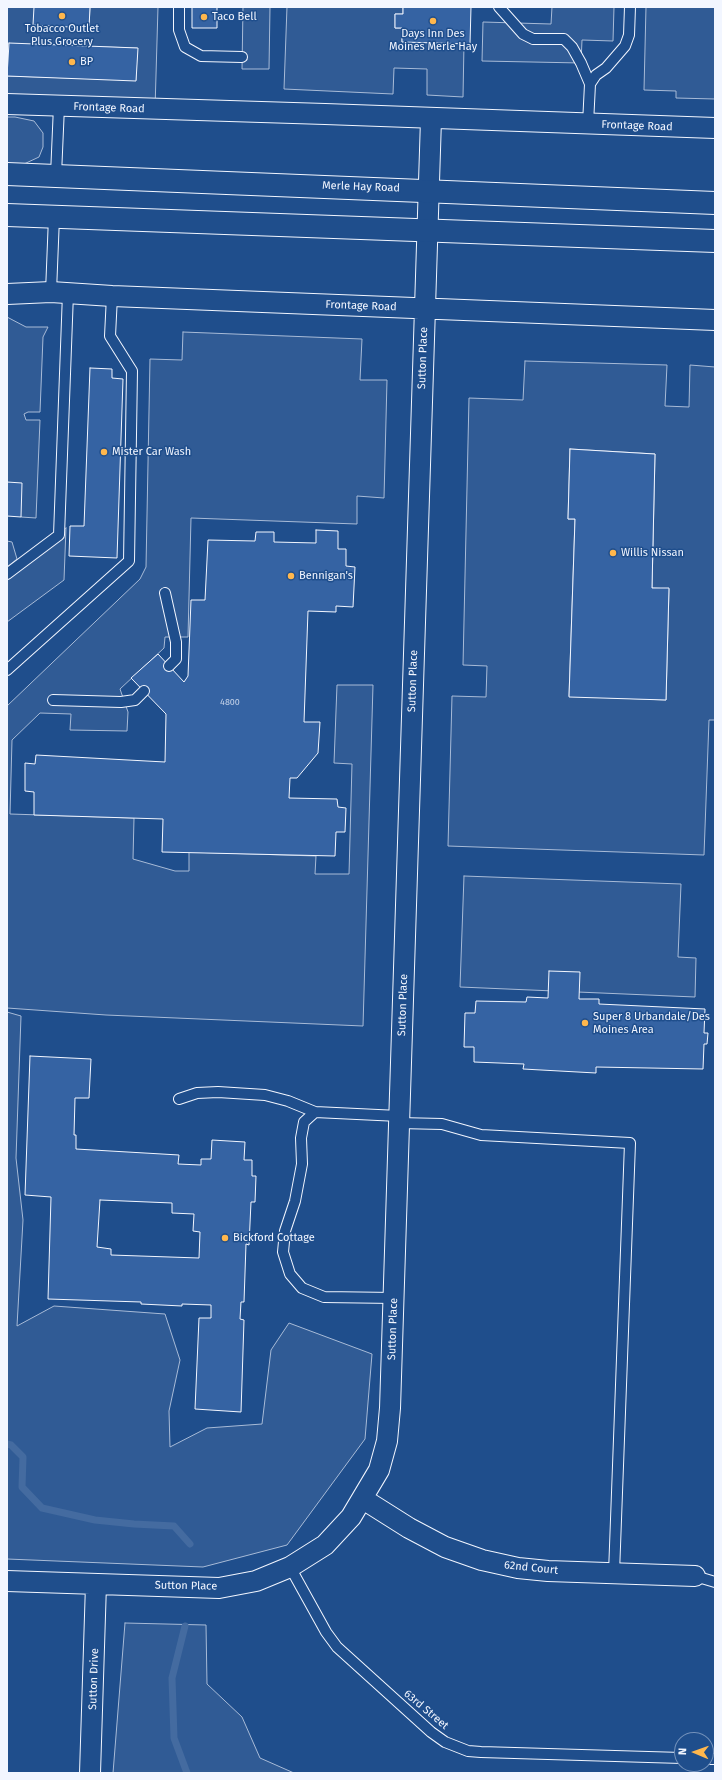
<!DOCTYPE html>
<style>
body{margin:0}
#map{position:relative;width:722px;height:1780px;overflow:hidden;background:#1f4e8c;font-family:"Fira Sans",sans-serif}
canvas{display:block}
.frame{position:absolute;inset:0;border:8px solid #f2f6ff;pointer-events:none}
.north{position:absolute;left:674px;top:1732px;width:40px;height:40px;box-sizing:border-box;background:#1f4e8c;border:1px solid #7391ba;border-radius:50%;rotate:272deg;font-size:11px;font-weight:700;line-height:16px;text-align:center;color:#f2f6ff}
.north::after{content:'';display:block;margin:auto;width:14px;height:18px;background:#ffb74d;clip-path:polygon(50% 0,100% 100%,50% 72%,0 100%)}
</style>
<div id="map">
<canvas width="722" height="1780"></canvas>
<div class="frame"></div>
<div class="north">N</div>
</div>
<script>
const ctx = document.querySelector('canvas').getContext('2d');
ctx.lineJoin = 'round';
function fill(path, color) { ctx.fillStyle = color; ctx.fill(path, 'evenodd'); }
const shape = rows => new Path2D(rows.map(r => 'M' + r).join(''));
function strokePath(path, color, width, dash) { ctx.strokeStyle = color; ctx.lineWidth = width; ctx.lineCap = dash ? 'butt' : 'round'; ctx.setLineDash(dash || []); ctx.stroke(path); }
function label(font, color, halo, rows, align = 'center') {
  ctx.font = font + ' "Fira Sans",sans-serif'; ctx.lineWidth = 3; ctx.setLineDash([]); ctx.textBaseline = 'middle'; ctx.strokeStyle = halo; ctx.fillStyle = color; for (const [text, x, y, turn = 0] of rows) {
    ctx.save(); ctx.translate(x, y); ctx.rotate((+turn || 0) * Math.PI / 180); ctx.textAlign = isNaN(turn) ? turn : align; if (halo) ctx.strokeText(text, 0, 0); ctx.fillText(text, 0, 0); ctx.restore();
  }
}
const built = shape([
 [7,7,34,7,89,27,90,7,158,7,155,109,7,104,7,7],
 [8,44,137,48,136,80,7,76,8,44],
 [243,7,270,7,269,69,242,69,243,7],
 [287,7,403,7,403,14,395,14,395,28,402,28,402,42,464,43,463,97,427,95,427,69,394,68,393,94,284,89,287,7],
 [552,7,614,7,613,41,582,40,581,63,482,61,483,22,551,24,552,7],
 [646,7,715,7,715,99,676,98,676,91,644,90,646,7],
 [7,117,15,117,34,121,43,133,43,147,39,157,24,164,7,164,7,117],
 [7,317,26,327,48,327,43,337,40,412,28,412,24,414,26,420,40,420,36,518,21,517,7,482,7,317],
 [183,332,362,339,360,380,387,380,384,498,357,496,357,524,191,518,188,637,165,637,164,648,120,689,128,712,127,731,70,730,71,714,40,713,12,740,10,814,134,818,133,859,175,871,189,871,189,852,316,856,315,874,349,874,352,764,334,763,337,685,373,685,363,1026,106,1015,7,1008,7,706,140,579,146,567,150,359,182,360,183,332],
 [525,361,667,365,665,406,689,407,690,365,715,367,715,720,709,720,704,855,448,846,452,696,486,697,487,666,463,665,469,398,523,400,525,361],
 [570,449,655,454,652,588,669,589,666,700,569,696,575,519,568,519,570,449],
 [66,528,64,580,7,622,7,574,66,528],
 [7,541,12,542,17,559,7,567,7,541],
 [464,876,681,884,678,957,696,958,695,997,460,987,464,876],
 [7,1012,21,1016,16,1158,23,1220,17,1326,54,1306,165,1314,180,1360,169,1411,170,1447,207,1428,262,1424,271,1350,289,1323,372,1354,365,1439,287,1545,203,1567,7,1559,7,1012],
 [125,1623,206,1625,207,1684,242,1717,260,1758,294,1773,113,1773,125,1623]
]);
fill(built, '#305b95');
strokePath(built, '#a8bbd7', 1);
strokePath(shape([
 [7,1444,11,1445,23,1457,22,1487,42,1508,95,1520,134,1524,174,1526,190,1544],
 [185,1626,172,1678,174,1738,187,1773]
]), '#446ba0', 7);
const building = shape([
 [34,7,90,7,89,28,33,25,34,7],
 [192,7,217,7,217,28,192,28,192,7],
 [403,7,471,7,470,44,402,42,402,28,395,28,395,14,403,14,403,7],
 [9,43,138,48,136,81,7,76,9,43],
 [90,368,112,369,112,378,123,379,117,558,69,556,70,526,84,526,90,368],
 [570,449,655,454,652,588,669,588,666,700,569,697,575,519,568,519,570,449],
 [7,482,22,483,21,517,7,516,7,482],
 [316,530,338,531,338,549,346,549,346,566,355,567,353,607,336,606,336,612,308,611,304,722,320,722,318,753,297,778,290,778,289,798,337,799,338,807,346,808,345,832,336,832,335,856,162,852,163,819,34,815,34,792,25,791,25,763,35,764,36,755,165,762,166,714,131,678,158,654,184,682,188,676,191,600,205,600,208,540,255,541,256,532,274,532,274,542,316,543,316,530],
 [549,971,580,972,579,999,599,999,599,1004,705,1009,704,1033,708,1033,707,1044,704,1044,703,1069,596,1067,596,1073,523,1069,524,1064,474,1062,474,1047,464,1047,465,1013,475,1013,476,1001,526,1002,527,997,548,998,549,971],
 [30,1056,91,1059,89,1098,75,1098,74,1135,76,1135,76,1149,179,1155,178,1164,201,1165,201,1159,211,1159,212,1140,245,1142,244,1160,252,1160,252,1176,256,1176,255,1202,251,1202,249,1245,246,1244,244,1302,241,1302,240,1319,244,1320,241,1412,195,1409,199,1318,211,1318,211,1305,182,1304,182,1306,141,1304,141,1302,48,1299,51,1197,25,1195,30,1056],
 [100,1200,172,1203,172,1213,194,1214,193,1231,200,1232,199,1258,111,1255,111,1249,97,1247,100,1200]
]);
fill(building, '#3563a3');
strokePath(building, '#f2f6ff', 1);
const service = shape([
 [179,7,179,30,185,47,201,56,242,57],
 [499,7,523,34,533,39,564,39,572,47,581,63,590,84,588,124],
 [590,84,596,75,606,68,625,46,629,35,630,7],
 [56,175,59,106],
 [51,292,54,217],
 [7,574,59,535,68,293],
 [165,593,176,642,176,659,169,666],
 [7,670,129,561,132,371,110,336,112,296],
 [53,700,121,702,135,700,144,691],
 [179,1099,197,1093,218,1092,265,1095,288,1101,315,1112],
 [399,1123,442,1124,481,1135,630,1143,614,1573],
 [394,1298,324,1297,302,1288,290,1274,283,1252,285,1231,295,1201,302,1164,301,1138,304,1122,315,1112,399,1116],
 [290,1567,326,1632,337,1647,431,1732,445,1742,468,1751,481,1752,682,1758],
 [695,1576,715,1582],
 [706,1759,715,1759]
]);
const minor = shape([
 [7,104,325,114,715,128],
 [7,294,51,292,112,296,715,320],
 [363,1499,409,1528,445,1547,482,1560,518,1568,548,1571,695,1576],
 [7,1581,219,1588,256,1581,290,1567,325,1545,351,1517,379,1470,387,1441,390,1408,431,119],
 [90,1773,96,1584]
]);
const primary = shape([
 [7,174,715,203],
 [7,215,715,241]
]);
strokePath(service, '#f2f6ff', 12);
strokePath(minor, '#f2f6ff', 22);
strokePath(primary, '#f2f6ff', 24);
strokePath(service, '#1f4e8c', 10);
strokePath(minor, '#1f4e8c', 20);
strokePath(primary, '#1f4e8c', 22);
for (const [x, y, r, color] of [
 [62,16,4,"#ffb74d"],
 [204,17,4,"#ffb74d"],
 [433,21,4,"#ffb74d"],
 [72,62,4,"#ffb74d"],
 [104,452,4,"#ffb74d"],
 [613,553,4,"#ffb74d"],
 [291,576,4,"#ffb74d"],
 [585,1023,4,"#ffb74d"],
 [225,1238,4,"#ffb74d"]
]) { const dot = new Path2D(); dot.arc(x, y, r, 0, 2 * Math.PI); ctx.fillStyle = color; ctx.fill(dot); strokePath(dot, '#1f4e8c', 1.5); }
label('9px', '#c3d1e8', null, [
 ["4800",230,702]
]);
label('11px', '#f2f6ff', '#1f4e8c', [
 ["Taco Bell",212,17],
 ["Tobacco Outlet",62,29,"center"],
 ["Plus Grocery",62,42,"center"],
 ["Days Inn Des",433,34,"center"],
 ["Moines Merle Hay",433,47,"center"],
 ["BP",80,62],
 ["Mister Car Wash",112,452],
 ["Willis Nissan",621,553],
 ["Bennigan's",299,576],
 ["Super 8 Urbandale/Des",593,1017],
 ["Moines Area",593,1030],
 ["Bickford Cottage",233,1238]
], 'left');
label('11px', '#f2f6ff', '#1f4e8c', [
 ["Frontage Road",109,108,2],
 ["Frontage Road",637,126,2],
 ["Merle Hay Road",361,187,2],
 ["Frontage Road",361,306,2],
 ["Sutton Place",423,358,-88],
 ["Sutton Place",413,681,-88],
 ["Sutton Place",403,1005,-88],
 ["Sutton Place",393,1329,-88],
 ["62nd Court",531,1568,6],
 ["Sutton Place",186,1586,1],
 ["Sutton Drive",94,1679,-88],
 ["63rd Street",426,1710,40]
]);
</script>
